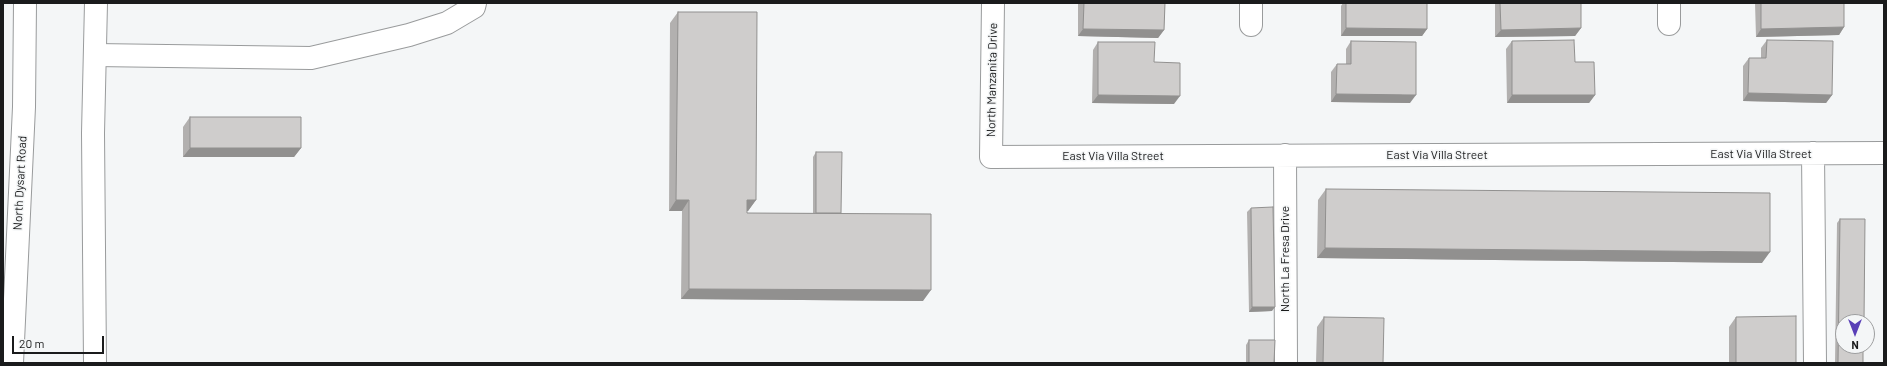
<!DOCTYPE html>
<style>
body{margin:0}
#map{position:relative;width:1887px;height:366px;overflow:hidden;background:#f4f6f7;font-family:Barlow,sans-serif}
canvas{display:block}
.frame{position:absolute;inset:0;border:4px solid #1a1b1c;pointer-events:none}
.north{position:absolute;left:1835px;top:314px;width:40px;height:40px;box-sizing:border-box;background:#f4f6f7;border:1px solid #9d9e9f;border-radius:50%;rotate:180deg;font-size:11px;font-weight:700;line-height:16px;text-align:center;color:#1a1b1c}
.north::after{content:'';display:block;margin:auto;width:14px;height:18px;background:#593fb7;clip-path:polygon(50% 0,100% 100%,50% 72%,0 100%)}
.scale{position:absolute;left:12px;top:336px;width:92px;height:18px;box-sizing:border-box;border:2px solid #1a1b1c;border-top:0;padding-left:5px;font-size:12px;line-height:14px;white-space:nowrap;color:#1a1b1c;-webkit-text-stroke:3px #f4f6f7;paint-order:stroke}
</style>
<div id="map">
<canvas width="1887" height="366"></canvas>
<div class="frame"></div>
<div class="north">N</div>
<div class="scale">20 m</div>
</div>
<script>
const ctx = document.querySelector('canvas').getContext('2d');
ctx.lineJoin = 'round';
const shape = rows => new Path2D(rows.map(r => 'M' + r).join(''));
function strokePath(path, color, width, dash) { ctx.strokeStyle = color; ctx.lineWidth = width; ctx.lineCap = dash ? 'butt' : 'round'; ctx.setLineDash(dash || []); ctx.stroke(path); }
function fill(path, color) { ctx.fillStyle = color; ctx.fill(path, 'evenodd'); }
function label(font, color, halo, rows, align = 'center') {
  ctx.font = font + ' Barlow,sans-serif'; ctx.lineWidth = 3; ctx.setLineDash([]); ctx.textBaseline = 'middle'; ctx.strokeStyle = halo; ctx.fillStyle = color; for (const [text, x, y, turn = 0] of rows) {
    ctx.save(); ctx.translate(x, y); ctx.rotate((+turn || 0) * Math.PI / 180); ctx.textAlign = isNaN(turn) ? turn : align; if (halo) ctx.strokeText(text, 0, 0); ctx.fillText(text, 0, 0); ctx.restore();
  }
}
const minor = shape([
 [993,3,991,157,1884,153],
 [1251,3,1251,25],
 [1669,3,1669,24],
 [95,55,311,58,409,35,447,23,474,7,475,3],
 [1813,153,1815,363],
 [1285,155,1286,363]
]);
const major = shape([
 [12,363,24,107,25,3],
 [95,363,93,133,96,3]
]);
strokePath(minor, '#999b9c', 24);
strokePath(major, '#999b9c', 24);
strokePath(minor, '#fff', 22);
strokePath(major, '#fff', 22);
fill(shape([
 [1078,3,1165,3,1164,30,1158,38,1078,36],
 [1343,3,1427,3,1427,29,1422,36,1341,36,1341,6],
 [1495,3,1581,3,1581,28,1575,36,1495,37],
 [1755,3,1844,3,1844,27,1839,35,1756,37],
 [678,12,756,200,748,211,747,211,747,213,813,213,813,157,816,152,841,213,923,301,681,299,682,211,669,211,670,23],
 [1767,40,1832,95,1826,103,1743,101,1743,66,1749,58,1761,58,1761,48],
 [1351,41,1410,103,1331,102,1331,72,1337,64,1346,64,1346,49],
 [1512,41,1575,62,1595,95,1589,103,1507,103,1506,49],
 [1098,42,1154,62,1174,104,1092,103,1093,50],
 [190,117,301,148,294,157,183,157,183,127],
 [1326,189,1762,263,1317,258,1318,200],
 [1251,208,1272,311,1249,312,1247,212],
 [1840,219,1863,363,1835,363,1837,223],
 [1324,317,1383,363,1316,363,1317,327],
 [1736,317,1796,363,1729,363,1729,327],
 [1249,340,1274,363,1246,363,1246,345]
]), '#b2b0af');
fill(shape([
 [1844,27,1839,35,1756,37,1761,29],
 [1346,28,1427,29,1422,36,1341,36],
 [1581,28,1575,36,1495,37,1501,30],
 [1083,29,1164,30,1158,38,1078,36],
 [1748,93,1832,95,1826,103,1743,101],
 [1336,94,1416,95,1410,103,1331,102],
 [1098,95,1180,96,1174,104,1092,103],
 [1512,95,1595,95,1589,103,1507,103],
 [190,148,301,148,294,157,183,157],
 [676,200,689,200,682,211,669,211],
 [747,200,756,200,748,211,740,211],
 [1325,248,1770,252,1762,263,1317,258],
 [689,289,931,290,923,301,681,299],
 [1252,307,1275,307,1272,311,1249,312]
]), '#91908f');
const building = shape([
 [1084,3,1165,3,1164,30,1083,29,1084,3],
 [1346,3,1427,3,1427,29,1346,28,1346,3],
 [1500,3,1581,3,1581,28,1501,30,1500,3],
 [1761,3,1844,3,1844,27,1761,29,1761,3],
 [678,12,757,12,756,200,747,200,747,213,931,214,931,290,689,289,689,200,676,200,678,12],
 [1574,40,1575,62,1594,62,1595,95,1512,95,1512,41,1574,40],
 [1767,40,1833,41,1832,95,1748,93,1749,58,1766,58,1767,40],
 [1351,41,1416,42,1416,95,1336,94,1337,64,1351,64,1351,41],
 [1098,42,1155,42,1154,62,1180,63,1180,96,1098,95,1098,42],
 [190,117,301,117,301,148,190,148,190,117],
 [816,152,842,152,841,213,816,213,816,152],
 [1326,189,1770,193,1770,252,1325,248,1326,189],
 [1273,207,1275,307,1252,307,1251,208,1273,207],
 [1840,219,1865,219,1864,322,1843,322,1843,346,1863,346,1863,363,1838,363,1840,219],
 [1796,316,1796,363,1736,363,1736,317,1796,316],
 [1324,317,1384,318,1383,363,1323,363,1324,317],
 [1249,340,1275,340,1274,363,1249,363,1249,340]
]);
fill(building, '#cfcdcc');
strokePath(building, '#91908f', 1);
label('12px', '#1a1b1c', '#f4f6f7', [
 ["North Manzanita Drive",992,80,-89],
 ["East Via Villa Street",1761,154],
 ["East Via Villa Street",1437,155],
 ["East Via Villa Street",1113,156],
 ["North Dysart Road",20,183,-87],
 ["North La Fresa Drive",1285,259,-90]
]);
</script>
